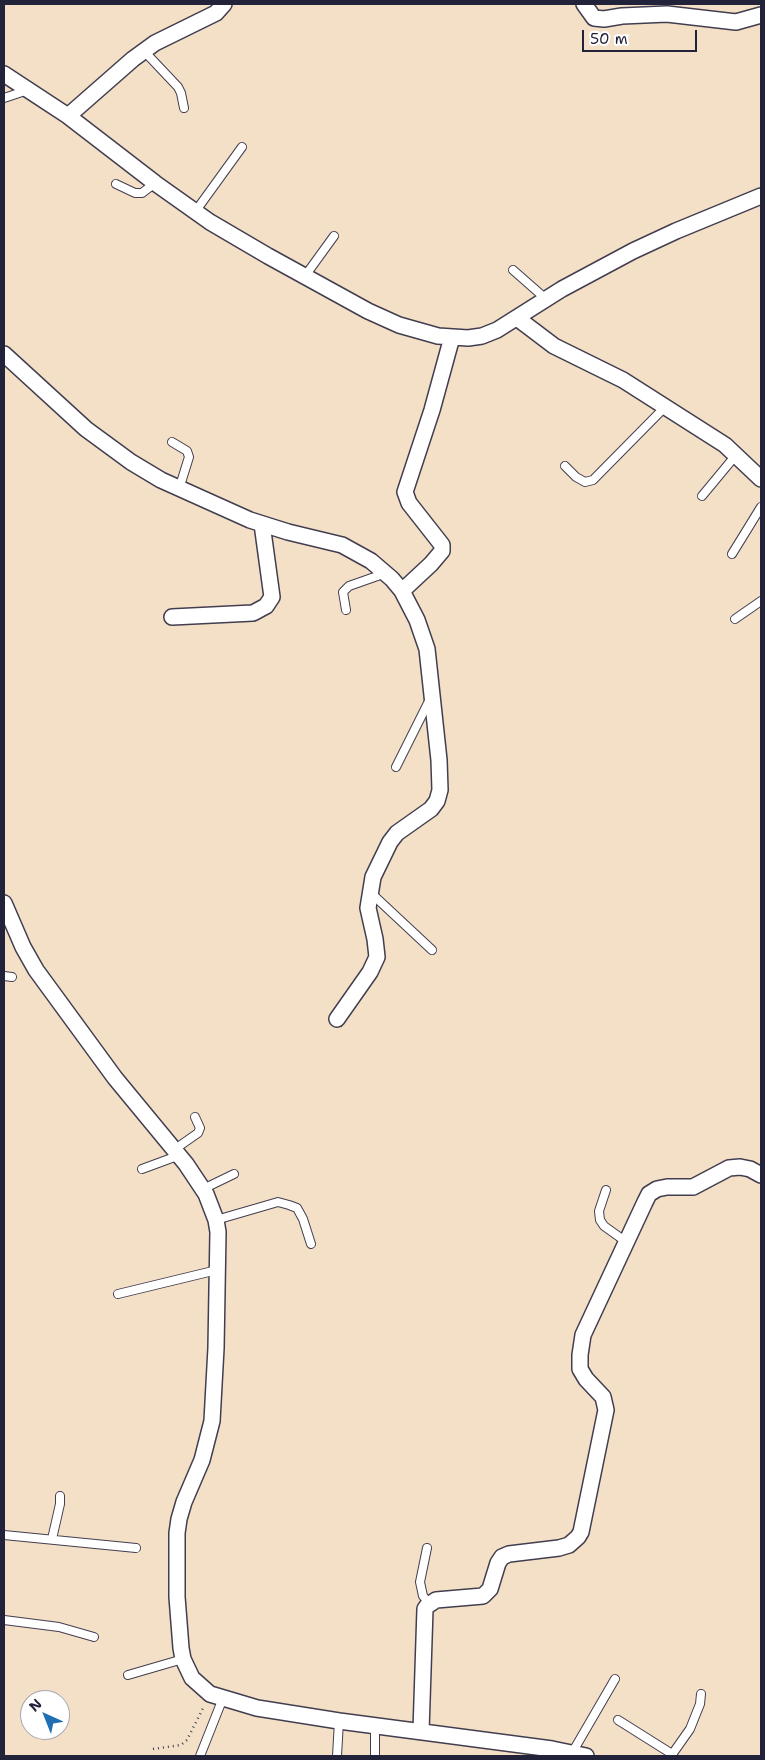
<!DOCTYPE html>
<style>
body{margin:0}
#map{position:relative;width:765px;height:1760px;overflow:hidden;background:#f4e0c6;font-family:"Shantell Sans",sans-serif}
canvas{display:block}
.frame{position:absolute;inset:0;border:5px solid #22223b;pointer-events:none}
.north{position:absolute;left:20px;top:1690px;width:50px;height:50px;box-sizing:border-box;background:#fff;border:1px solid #a7a7b1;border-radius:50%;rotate:316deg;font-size:14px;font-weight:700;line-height:20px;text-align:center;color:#22223b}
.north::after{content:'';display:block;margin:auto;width:18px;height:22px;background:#1f6fb2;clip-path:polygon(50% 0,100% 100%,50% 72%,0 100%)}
.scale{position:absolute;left:582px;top:30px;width:115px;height:22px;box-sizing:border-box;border:2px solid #22223b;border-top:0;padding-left:6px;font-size:15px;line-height:18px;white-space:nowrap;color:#22223b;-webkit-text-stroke:4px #fff;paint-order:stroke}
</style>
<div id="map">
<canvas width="765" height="1760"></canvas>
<div class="frame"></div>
<div class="north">N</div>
<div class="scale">50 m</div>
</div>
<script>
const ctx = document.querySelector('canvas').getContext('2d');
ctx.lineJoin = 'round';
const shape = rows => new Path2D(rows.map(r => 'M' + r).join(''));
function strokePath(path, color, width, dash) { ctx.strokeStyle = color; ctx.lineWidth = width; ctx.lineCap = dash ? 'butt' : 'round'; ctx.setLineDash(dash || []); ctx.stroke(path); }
const lane = shape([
 [144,51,178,87,181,93,184,108],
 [4,98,28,90],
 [116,184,135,193,142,193,155,183],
 [195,212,242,147],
 [513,270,546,299],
 [305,276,334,236],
 [172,442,187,451,189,457,179,489],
 [565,466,576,477,585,482,593,480,665,407],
 [702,496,736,455],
 [732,554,761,507],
 [346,610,343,592,349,586,386,573],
 [735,619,761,601],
 [396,767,430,699],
 [371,893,432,950],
 [4,976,12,977],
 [175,1149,198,1133,200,1128,195,1117],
 [142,1169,180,1155],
 [203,1189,234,1174],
 [606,1190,599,1211,600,1220,604,1226,625,1241],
 [216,1220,278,1202,289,1205,297,1208,303,1219,311,1244],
 [118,1294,217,1270],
 [4,1535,136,1548],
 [52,1539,60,1504,60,1496],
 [427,1548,420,1582,423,1596,429,1603],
 [4,1620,59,1627,94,1637],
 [128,1675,183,1659],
 [618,1720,672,1754],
 [375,1726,375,1756],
 [572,1753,615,1679],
 [200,1756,223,1698],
 [337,1756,339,1721],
 [671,1756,690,1729,700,1704,701,1694]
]);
const street = shape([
 [584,4,594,18,604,19,622,16,667,14,736,22,761,15],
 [4,74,68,116,155,183,210,222,268,256,368,311,399,325,438,336,468,338,482,336,497,330,562,289,633,251,676,231,761,196],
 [68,116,133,59,155,43,216,13,224,4],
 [517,318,554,346,623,380,725,445,761,479],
 [4,354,86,429,131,462,161,480,250,520,288,532,342,545,371,561,392,579,402,591,417,620,427,649,439,760,440,790,437,801,431,809,397,833,390,842,373,877,368,908,375,939,377,957,370,972,337,1019],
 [402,591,431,564,442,551,442,545,409,503,405,492,432,410,452,337],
 [172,617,253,613,266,606,272,597,262,524],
 [4,903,23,947,36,970,115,1078,186,1164,206,1194,216,1220,218,1232,216,1348,212,1421,202,1460,184,1502,179,1519,177,1533,177,1597,181,1648,183,1659,192,1678,210,1694,257,1708,339,1721,552,1749,586,1756],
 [421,1731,425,1609,427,1606,436,1600,483,1596,490,1589,498,1563,502,1557,509,1554,559,1548,569,1545,578,1537,581,1532,606,1410,603,1397,586,1379,580,1369,580,1355,583,1335,645,1202,649,1194,657,1189,667,1187,693,1187,729,1168,740,1167,750,1169,761,1175]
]);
strokePath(lane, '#423e50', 10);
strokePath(street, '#423e50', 18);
strokePath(shape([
 [153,1749,181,1745,187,1740,204,1706]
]), '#423e50', 2.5, [1, 4]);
strokePath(lane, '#fff', 8);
strokePath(street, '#fff', 15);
</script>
